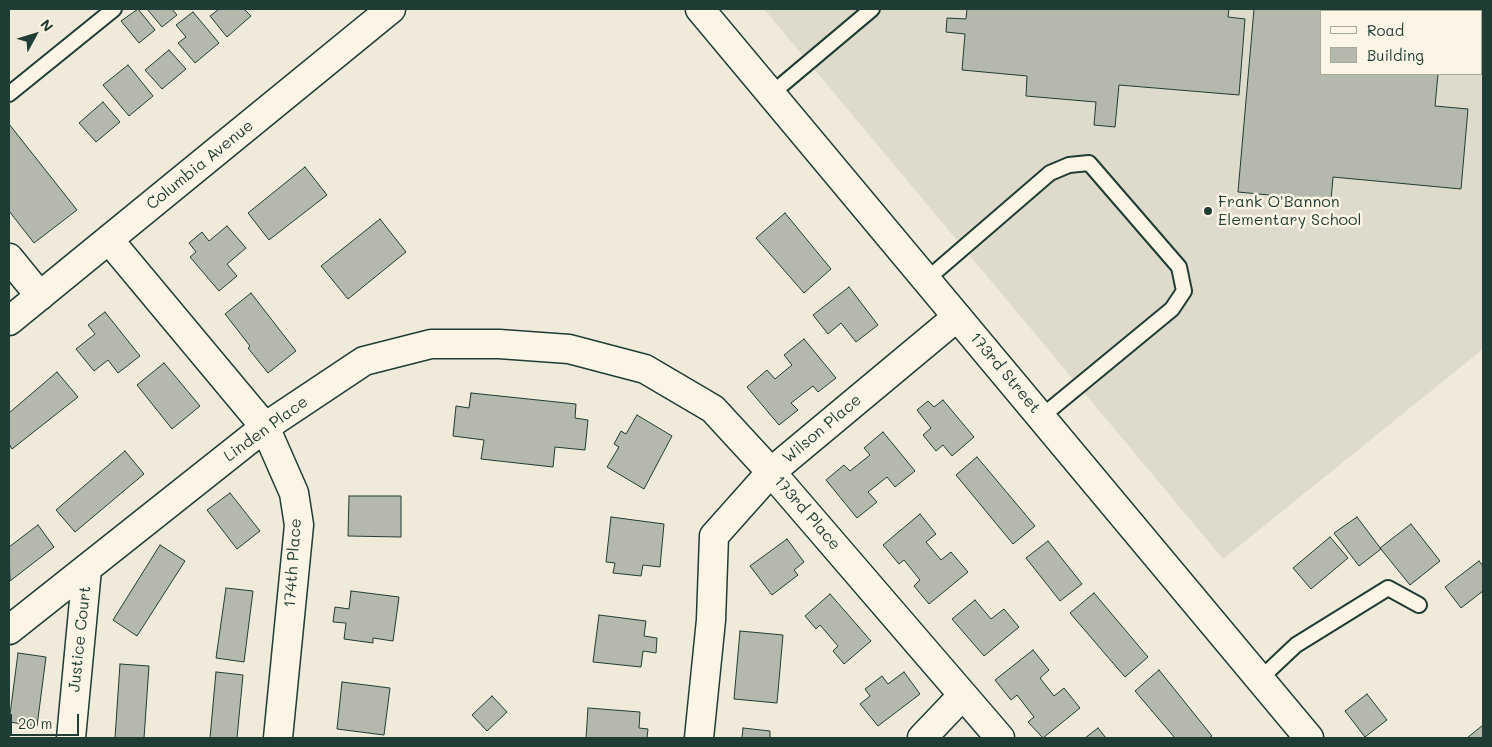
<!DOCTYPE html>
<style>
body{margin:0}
#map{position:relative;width:1492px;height:747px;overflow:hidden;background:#efeada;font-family:Mali,sans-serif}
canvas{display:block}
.frame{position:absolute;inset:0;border:10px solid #1f3d34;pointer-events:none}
.legend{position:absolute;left:1320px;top:10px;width:162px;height:65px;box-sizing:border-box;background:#fcf5e5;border:1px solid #a4ab9e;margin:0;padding:6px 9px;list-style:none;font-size:15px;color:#1f3d34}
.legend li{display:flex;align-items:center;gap:10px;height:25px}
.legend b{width:25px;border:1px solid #a4ab9e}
.north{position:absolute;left:10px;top:10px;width:50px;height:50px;-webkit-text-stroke:4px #fcf5e5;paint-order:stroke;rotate:51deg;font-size:14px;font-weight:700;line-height:20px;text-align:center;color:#1f3d34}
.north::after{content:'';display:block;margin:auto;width:18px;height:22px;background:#1f3d34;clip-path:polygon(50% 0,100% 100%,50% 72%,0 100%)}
.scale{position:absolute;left:10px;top:714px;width:69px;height:22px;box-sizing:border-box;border:2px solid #1f3d34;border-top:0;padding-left:6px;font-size:15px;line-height:18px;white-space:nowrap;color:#1f3d34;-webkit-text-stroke:4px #fcf5e5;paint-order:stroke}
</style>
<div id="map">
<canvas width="1492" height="747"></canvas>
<div class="frame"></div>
<ul class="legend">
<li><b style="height:6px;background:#fcf5e5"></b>Road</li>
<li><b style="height:14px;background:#b5b9ad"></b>Building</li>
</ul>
<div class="north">N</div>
<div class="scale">20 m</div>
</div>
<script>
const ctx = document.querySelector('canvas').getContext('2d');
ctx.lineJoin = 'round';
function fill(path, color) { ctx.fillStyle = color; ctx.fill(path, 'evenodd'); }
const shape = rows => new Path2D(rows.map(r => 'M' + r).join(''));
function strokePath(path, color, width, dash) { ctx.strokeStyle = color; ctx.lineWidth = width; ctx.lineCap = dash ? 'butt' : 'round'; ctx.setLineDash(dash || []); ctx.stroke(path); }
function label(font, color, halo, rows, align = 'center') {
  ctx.font = font + ' Mali,sans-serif'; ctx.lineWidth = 5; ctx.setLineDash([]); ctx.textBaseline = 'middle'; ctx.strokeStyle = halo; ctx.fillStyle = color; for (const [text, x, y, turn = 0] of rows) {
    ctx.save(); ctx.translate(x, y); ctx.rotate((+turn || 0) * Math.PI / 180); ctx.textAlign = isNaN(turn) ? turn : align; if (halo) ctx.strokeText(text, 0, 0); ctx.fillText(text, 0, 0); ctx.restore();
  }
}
fill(shape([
 [764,9,1483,9,1483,349,1223,559],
 [1321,11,1481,11,1481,74,1321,74]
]), '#dedbcc');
const building = shape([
 [138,9,155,30,139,43,121,21,138,9],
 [147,9,172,9,177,15,162,27,147,9],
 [219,9,244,9,251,16,227,37,210,16,219,9],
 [967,9,1229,9,1228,17,1245,19,1239,95,1119,85,1115,127,1094,125,1096,102,1026,96,1027,76,962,70,965,34,946,32,947,18,966,19,967,9],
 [1254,9,1376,9,1376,11,1321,11,1321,74,1438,74,1435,106,1468,109,1461,189,1333,177,1331,201,1238,192,1254,9],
 [193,12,219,43,195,63,178,43,186,37,176,25,193,12],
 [169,50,186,69,162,89,145,70,169,50],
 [128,65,153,96,129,116,103,85,128,65],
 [103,102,120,122,96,142,79,123,103,102],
 [9,124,77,210,34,243,9,211,9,124],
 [305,167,327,195,269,240,248,213,305,167],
 [785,213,831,269,804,293,756,238,785,213],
 [380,219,406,252,348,299,321,266,380,219],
 [227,226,246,248,227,264,237,276,219,291,190,257,196,252,189,243,202,232,209,241,227,226],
 [849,287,878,325,856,342,841,323,828,334,813,315,849,287],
 [251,293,296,351,268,373,248,348,250,346,225,314,251,293],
 [105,312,140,356,118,373,108,360,94,371,76,349,95,334,88,325,105,312],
 [804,339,836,378,818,392,813,386,791,403,798,410,779,425,747,387,767,370,775,379,792,365,784,355,804,339],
 [164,363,200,406,172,429,137,385,164,363],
 [57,372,78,397,12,449,9,444,9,413,57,372],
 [471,393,576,404,575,418,588,420,585,450,555,447,553,467,481,459,484,440,453,436,456,406,469,408,471,393],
 [943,400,974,437,952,456,943,445,936,451,923,435,931,428,917,410,928,401,934,407,943,400],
 [637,415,672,436,644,489,607,467,619,447,614,444,621,431,626,434,637,415],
 [883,432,915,471,895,487,887,477,868,492,877,502,857,518,826,480,844,465,850,471,870,455,864,448,883,432],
 [125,451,144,474,75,532,56,510,125,451],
 [977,457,1035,526,1013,544,956,475,977,457],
 [230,493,260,531,237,549,207,510,230,493],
 [349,496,401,496,401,537,348,536,349,496],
 [920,514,936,534,926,542,941,560,951,552,968,572,929,604,914,586,920,580,904,560,899,564,883,545,920,514],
 [611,517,664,524,660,567,643,565,641,576,613,573,615,563,606,562,611,517],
 [1357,517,1381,549,1359,566,1334,533,1357,517],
 [1411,524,1440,561,1410,585,1380,548,1411,524],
 [38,525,54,547,10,581,9,547,38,525],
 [1330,537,1348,558,1311,589,1293,568,1330,537],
 [787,539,804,562,794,570,798,575,772,595,750,566,787,539],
 [1048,541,1082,584,1060,601,1026,558,1048,541],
 [160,545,185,561,137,636,113,620,160,545],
 [1479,561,1483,566,1483,591,1461,608,1445,587,1479,561],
 [226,588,253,591,244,662,216,658,226,588],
 [351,591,399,597,393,641,373,638,373,643,344,639,346,623,333,622,335,607,349,609,351,591],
 [1094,593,1148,657,1125,677,1070,613,1094,593],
 [830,594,871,641,844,664,833,651,838,646,820,625,816,629,805,616,830,594],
 [975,600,991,619,1004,609,1019,627,984,656,952,619,975,600],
 [599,615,646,621,644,636,657,638,656,653,643,651,641,667,593,662,599,615],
 [740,631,783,635,777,703,734,699,740,631],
 [1033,650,1049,670,1040,678,1054,696,1064,688,1080,708,1043,738,1028,722,1034,717,1017,695,1011,700,995,680,1033,650],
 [18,653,46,657,37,726,9,722,18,653],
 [120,664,149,666,144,738,115,738,120,664],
 [1159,670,1212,736,1209,738,1175,738,1135,691,1159,670],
 [216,672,243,675,237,738,210,738,216,672],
 [904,672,920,694,878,726,860,704,870,696,865,689,882,676,888,684,904,672],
 [342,682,390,688,384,735,337,729,342,682],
 [1367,694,1387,720,1365,737,1345,711,1367,694],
 [492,696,507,712,487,731,472,715,492,696],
 [588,708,640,712,639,728,648,729,647,738,586,738,588,708],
 [1483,725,1483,738,1467,738,1483,725],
 [743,728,770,731,770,738,742,738,743,728],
 [1098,728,1106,738,1085,738,1098,728]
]);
fill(building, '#b5b9ad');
strokePath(building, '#1f3d34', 1);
const lane = shape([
 [9,94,114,9],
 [771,94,872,9],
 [926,280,1050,173,1069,165,1089,163,1179,267,1184,291,1172,309,1041,417],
 [1260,679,1296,645,1388,588,1419,605]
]);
const street = shape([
 [109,240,265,427,294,493,299,525,278,738],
 [9,258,40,296],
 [9,630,265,427,364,361,431,344,499,344,569,349,645,369,713,409,771,472,1000,738],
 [71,738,87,569],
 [699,738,711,620,714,536,771,472,957,317],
 [922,738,963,695]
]);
const secondary = shape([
 [700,9,1309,738],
 [9,321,391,9]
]);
strokePath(lane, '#1f3d34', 18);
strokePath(street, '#1f3d34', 31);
strokePath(secondary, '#1f3d34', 31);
strokePath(lane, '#fcf5e5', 14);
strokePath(street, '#fcf5e5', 28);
strokePath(secondary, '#fcf5e5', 28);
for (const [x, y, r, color] of [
 [1208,211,5,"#1f3d34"]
]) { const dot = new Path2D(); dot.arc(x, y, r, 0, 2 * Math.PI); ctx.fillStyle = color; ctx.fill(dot); strokePath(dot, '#fcf5e5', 2); }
label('16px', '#1f3d34', '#fcf5e5', [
 ["Columbia Avenue",200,165,-39],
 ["173rd Street",1005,373,50],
 ["Linden Place",266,429,-36],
 ["Wilson Place",822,429,-40],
 ["173rd Place",807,513,49],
 ["174th Place",293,563,-86],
 ["Justice Court",80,639,-84]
]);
label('16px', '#1f3d34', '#fcf5e5', [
 ["Frank O'Bannon",1218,202],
 ["Elementary School",1218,220]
], 'left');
</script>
